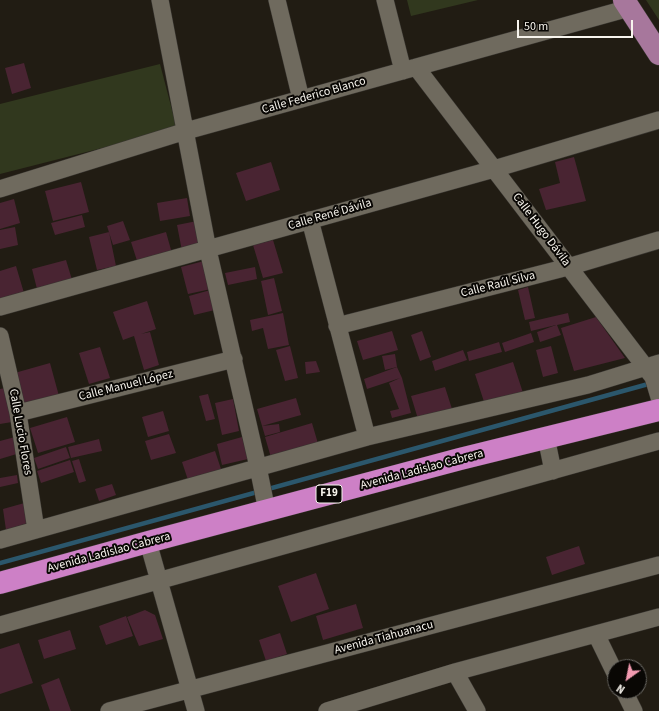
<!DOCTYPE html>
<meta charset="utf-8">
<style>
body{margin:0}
#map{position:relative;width:659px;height:711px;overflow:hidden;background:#211c13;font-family:"Source Sans 3",sans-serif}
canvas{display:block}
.north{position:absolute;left:607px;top:659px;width:40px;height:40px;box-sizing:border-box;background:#090704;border:1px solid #686661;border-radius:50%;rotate:213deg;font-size:11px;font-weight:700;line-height:16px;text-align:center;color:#f7f4ed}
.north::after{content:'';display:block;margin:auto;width:14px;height:18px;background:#f29ab0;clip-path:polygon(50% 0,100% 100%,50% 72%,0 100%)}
.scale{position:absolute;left:517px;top:20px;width:116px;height:18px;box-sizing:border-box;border:2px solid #f7f4ed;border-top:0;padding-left:5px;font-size:12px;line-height:14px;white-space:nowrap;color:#f7f4ed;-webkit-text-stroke:3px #090704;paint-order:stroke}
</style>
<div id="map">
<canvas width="659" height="711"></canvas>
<div class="north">N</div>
<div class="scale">50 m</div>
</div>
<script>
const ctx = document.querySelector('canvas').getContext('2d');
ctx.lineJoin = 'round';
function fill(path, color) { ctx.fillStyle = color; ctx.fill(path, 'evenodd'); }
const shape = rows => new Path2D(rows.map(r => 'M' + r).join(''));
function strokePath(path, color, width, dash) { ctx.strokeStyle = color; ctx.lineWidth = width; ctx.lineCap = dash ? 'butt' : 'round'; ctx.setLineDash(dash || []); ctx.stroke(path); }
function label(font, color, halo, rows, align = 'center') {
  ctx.font = font + ' "Source Sans 3",sans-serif'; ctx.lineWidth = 4; ctx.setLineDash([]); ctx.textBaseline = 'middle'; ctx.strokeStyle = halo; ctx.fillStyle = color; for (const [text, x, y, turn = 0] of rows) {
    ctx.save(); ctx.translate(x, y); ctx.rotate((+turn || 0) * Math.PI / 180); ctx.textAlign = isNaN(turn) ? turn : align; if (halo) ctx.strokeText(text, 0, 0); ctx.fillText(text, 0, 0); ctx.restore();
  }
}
fill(shape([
 [407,0,478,0,411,16],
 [646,0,659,0,659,20],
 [160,64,177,129,0,174,0,104]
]), '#31381e');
strokePath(shape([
 [0,563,652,383]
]), '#2b576c', 4.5);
fill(shape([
 [24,63,31,88,12,94,5,68],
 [574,157,586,201,546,210,539,189,560,183,555,162],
 [271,162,280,190,246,201,236,173],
 [81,182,89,212,53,221,45,191],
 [187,198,190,216,160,221,157,203],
 [14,199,20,223,0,229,0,203],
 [82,215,85,227,55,235,51,223],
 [123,221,130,240,113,245,107,226],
 [197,221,202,248,182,251,177,225],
 [15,227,18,245,0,249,0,230],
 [109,232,116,266,97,270,89,237],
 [166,232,173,257,139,267,131,242],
 [273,240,283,273,263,278,253,245],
 [66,260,73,283,38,293,32,269],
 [204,261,211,289,188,294,181,267],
 [16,266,24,293,0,299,0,271],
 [255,267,257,279,228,285,225,273],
 [274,278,282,311,268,315,261,281],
 [528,287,535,318,525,320,518,290],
 [214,289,219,309,194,315,189,296],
 [147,301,156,329,141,334,150,332,159,365,144,370,134,336,123,340,113,312],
 [283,313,289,345,268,349,263,328,252,331,250,320],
 [568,313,570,322,557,325,561,335,540,342,537,332,556,325,531,331,529,322],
 [596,317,625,358,574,371,561,328],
 [392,331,398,350,363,360,357,341],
 [422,331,431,357,420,361,411,335],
 [531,333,534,342,505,352,502,343],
 [499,342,502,352,469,361,467,352],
 [290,346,298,378,285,381,276,350],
 [551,346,558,373,543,377,536,350],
 [100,347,110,378,89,384,79,353],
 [463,350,467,360,435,371,432,361],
 [395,354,397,367,385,370,382,356],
 [316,361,320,372,306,374,305,362],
 [513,362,524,396,486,408,475,374],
 [50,363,59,396,20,407,11,374],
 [397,367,402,378,411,413,392,418,390,411,399,409,389,383,400,378,367,389,364,379],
 [445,387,452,409,418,419,411,396],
 [5,388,12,422,0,424,0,389],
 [208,394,215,419,206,421,199,396],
 [296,398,301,415,262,426,279,424,280,432,265,436,257,409],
 [233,399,239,431,222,435,215,403],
 [163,411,169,431,148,437,142,417],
 [67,417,75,442,38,453,30,428],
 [312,423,319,447,272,461,265,437],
 [169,434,176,453,151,460,145,441],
 [15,437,20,453,0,459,0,441],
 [242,437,248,459,222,465,217,444],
 [99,439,102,451,71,458,68,447],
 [66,447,70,458,38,469,34,458],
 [215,451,221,469,188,480,182,462],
 [79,459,86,481,79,483,72,461],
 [70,460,74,472,41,483,37,471],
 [17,475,18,483,0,487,0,478],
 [112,484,116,495,99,501,95,489],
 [28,502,31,522,6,530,3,509],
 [579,546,585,564,552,575,546,557],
 [316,573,329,609,291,622,278,586],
 [356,604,363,628,323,640,316,616],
 [145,610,155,615,163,639,139,646,127,617],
 [126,616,133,636,106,645,99,626],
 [70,630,76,649,44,659,38,640],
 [280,633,287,654,266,661,259,640],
 [19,643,33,683,0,694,0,649],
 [59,678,71,711,50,711,41,685]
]), '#492432');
const minor = shape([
 [160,0,208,250,258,467,267,511],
 [277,0,301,99],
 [385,0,403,71],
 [416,67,646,368,653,377,659,397],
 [0,189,186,131,629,8],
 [310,220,367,437],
 [0,307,494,169,659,120],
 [337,326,568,267,659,240],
 [0,336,18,413,36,530],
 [18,413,234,359],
 [546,437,553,471],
 [0,540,367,437,588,385,659,363],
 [148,542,196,711],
 [0,625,659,441],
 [596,634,615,673],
 [455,672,477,711],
 [624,691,634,711],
 [109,711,659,565],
 [327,711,455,672,659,617]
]);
const major = shape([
 [624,0,659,54]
]);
const highway = shape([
 [0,583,148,542,460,459,659,410]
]);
strokePath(minor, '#393631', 18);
strokePath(major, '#393631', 23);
strokePath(highway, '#393631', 23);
strokePath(minor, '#6f6a5e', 17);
strokePath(major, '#a7779c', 22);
strokePath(highway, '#cd80c6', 22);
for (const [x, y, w] of [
 [329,494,26]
]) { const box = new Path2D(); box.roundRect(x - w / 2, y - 9, w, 18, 3); ctx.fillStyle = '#090704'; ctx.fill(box); strokePath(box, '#f7f4ed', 1); }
label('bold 11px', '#f7f4ed', null, [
 ["F19",329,494]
]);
label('12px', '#f7f4ed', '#090704', [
 ["Calle Federico Blanco",314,96,-16],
 ["Calle René Dávila",330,215,-16],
 ["Calle Hugo Dávila",541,230,53],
 ["Calle Raúl Silva",498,285,-14],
 ["Calle Manuel López",126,386,-14],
 ["Calle Lucio Flores",20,432,80],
 ["Avenida Ladislao Cabrera",422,470,-15],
 ["Avenida Ladislao Cabrera",109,553,-15],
 ["Avenida Tiahuanacu",384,638,-15]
]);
</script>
